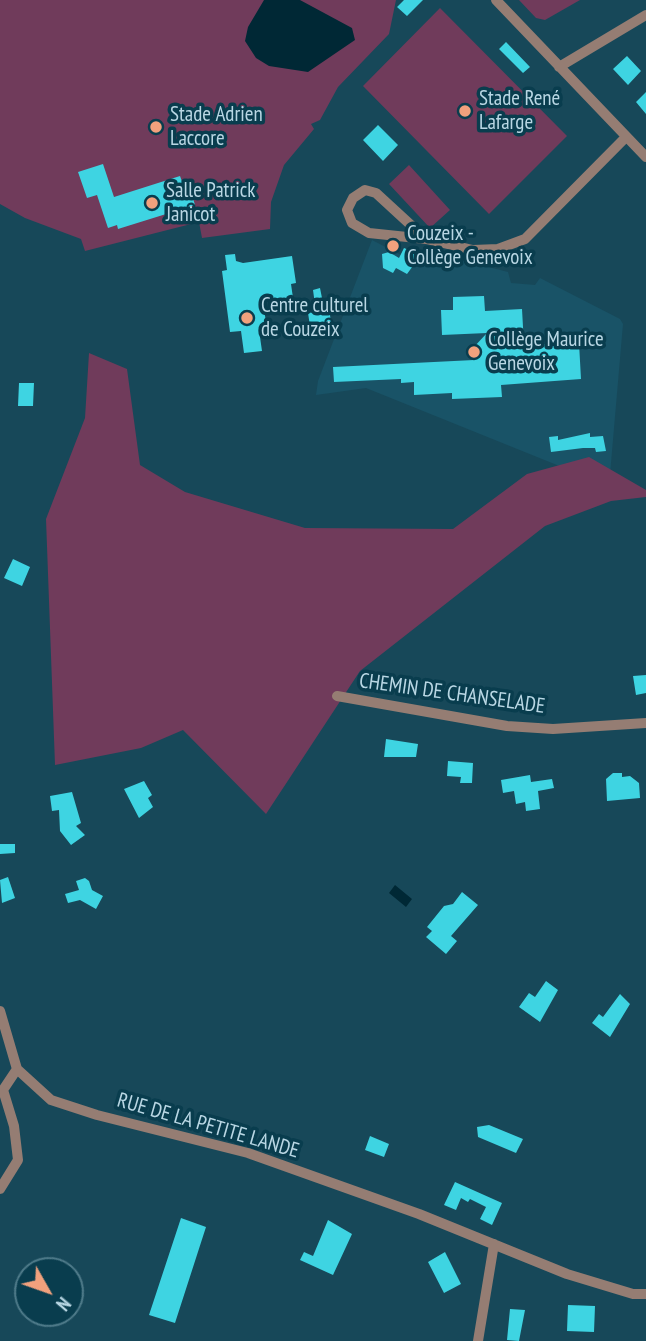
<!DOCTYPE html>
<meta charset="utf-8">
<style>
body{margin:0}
#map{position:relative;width:646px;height:1341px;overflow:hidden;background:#174859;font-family:"PT Sans Narrow",sans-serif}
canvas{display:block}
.north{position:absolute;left:14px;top:1257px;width:70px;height:70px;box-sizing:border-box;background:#093d4e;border:2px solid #4f7b8a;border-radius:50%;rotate:130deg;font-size:19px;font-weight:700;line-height:28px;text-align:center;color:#b9d7e4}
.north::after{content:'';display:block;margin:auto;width:24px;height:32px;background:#f1a17d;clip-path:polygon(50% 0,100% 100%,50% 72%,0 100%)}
</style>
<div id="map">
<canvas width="646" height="1341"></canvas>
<div class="north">N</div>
</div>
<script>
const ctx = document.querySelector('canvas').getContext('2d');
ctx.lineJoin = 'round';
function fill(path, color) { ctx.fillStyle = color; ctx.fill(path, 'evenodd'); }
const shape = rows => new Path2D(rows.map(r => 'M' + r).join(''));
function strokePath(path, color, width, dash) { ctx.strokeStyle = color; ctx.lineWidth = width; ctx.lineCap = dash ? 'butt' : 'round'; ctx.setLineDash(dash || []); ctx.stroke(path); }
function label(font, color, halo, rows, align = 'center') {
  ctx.font = font + ' "PT Sans Narrow",sans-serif'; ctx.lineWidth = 7; ctx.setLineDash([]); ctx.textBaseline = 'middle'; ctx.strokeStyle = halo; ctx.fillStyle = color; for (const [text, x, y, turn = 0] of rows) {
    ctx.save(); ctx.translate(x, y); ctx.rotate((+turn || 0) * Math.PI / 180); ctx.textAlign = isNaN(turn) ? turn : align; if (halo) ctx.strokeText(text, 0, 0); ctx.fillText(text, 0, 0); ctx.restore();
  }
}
fill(shape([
 [372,240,401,255,405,249,434,260,447,262,449,257,508,272,511,283,535,285,540,278,620,319,623,324,609,486,366,388,316,395,318,381]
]), '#195367');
fill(shape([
 [0,0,396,0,389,34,338,87,320,120,311,124,314,129,284,165,271,202,270,229,202,238,199,222,85,251,81,239,25,218,0,204],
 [519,0,580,0,545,20,536,18],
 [440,8,567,136,489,214,363,86],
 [409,165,450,210,430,228,389,184],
 [89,353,127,369,140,465,185,492,305,528,453,529,527,474,589,457,646,490,646,497,611,501,545,526,360,671,266,814,183,730,141,748,55,765,46,519,85,418]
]), '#703b5b');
fill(shape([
 [264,0,300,0,352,28,355,40,308,72,269,66,256,58,245,41,248,27],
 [395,885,412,899,406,907,389,893]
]), '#002835');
fill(shape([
 [404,0,423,0,407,16,397,7],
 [506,42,530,67,523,73,499,49],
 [627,56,641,71,628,85,613,69],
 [646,92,646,114,636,102],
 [378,125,398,145,383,161,363,140],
 [103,164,114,197,180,176,184,187,189,185,195,205,118,229,117,225,108,228,97,195,87,198,78,172],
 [404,248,421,255,407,274,396,268,393,273,383,268,382,254,389,252,399,258],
 [235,254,236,261,243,263,292,256,296,283,291,284,293,298,263,302,268,336,260,337,262,351,244,353,241,331,230,332,222,271,227,270,225,255],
 [320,288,324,308,329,307,331,323,310,326,308,313,316,312,313,290],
 [484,296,485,311,522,309,524,345,579,343,581,379,501,385,502,397,452,399,452,393,414,395,414,382,401,383,401,379,334,382,333,367,474,360,473,348,487,333,442,335,441,310,453,310,453,297],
 [19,383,34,383,33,406,18,406],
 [590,433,590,437,603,436,606,451,596,452,595,448,583,448,551,452,549,437,558,436,558,440],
 [13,559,30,567,22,586,4,578],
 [646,675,646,693,636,695,633,676],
 [386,739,418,744,416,757,384,757],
 [448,761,473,763,472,783,460,783,461,777,447,776],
 [613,773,622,773,622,777,630,776,639,783,640,798,607,801,606,779],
 [530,775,531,782,552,779,554,788,538,791,540,809,526,811,525,802,516,804,514,791,503,793,501,780],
 [144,781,152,795,148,798,153,807,139,818,124,789],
 [72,792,81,823,76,826,85,835,71,845,60,831,59,810,52,811,50,796],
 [0,844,15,844,15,853,0,854],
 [8,877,15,898,2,903,0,880],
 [85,878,89,881,92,890,103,896,96,909,80,900,68,903,65,894,79,890,76,881],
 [462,892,478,905,451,936,457,941,446,954,426,937,432,931,427,927,444,906,453,904],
 [546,981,558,990,540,1022,519,1007,529,993,535,997],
 [620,994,630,1004,610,1037,592,1023,599,1014,603,1017],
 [489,1125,523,1139,516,1153,478,1137,477,1127],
 [370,1136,389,1144,384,1157,365,1150],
 [455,1182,502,1203,492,1225,480,1219,486,1207,470,1199,468,1202,461,1198,456,1210,444,1205],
 [181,1218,206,1227,175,1323,149,1315],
 [328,1220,352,1234,333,1275,300,1260,304,1252,313,1256],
 [445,1252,461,1284,444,1293,428,1262],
 [568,1305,595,1306,594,1332,567,1331],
 [510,1309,525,1310,519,1341,507,1340]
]), '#3ed4e2');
strokePath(shape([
 [496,0,646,157],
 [559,67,646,15],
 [426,239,376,193,365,190,353,198,347,210,352,223,369,233,426,239,473,250,498,249,525,239,626,137],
 [337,696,507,726,553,729,646,723],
 [0,1011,17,1069,51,1100,97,1115,248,1153,419,1214,567,1274,633,1294,646,1294],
 [0,1189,18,1160,14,1126,3,1090,17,1069],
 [478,1341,494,1244]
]), '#957d73', 10);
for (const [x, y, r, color] of [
 [465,111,7,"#f1a17d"],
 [156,127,7,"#f1a17d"],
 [152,203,7,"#f1a17d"],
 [393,246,7,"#f1a17d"],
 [247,318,7,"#f1a17d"],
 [474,352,7,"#f1a17d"]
]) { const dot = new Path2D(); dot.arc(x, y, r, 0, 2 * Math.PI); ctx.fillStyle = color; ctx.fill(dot); strokePath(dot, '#093d4e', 2.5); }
label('21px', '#b9d7e4', '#093d4e', [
 ["Stade René",479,99],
 ["Lafarge",479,123],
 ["Stade Adrien",170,115],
 ["Laccore",170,139],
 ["Salle Patrick",166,191],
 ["Janicot",166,215],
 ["Couzeix -",407,234],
 ["Collège Genevoix",407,258],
 ["Centre culturel",261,306],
 ["de Couzeix",261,330],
 ["Collège Maurice",488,340],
 ["Genevoix",488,364]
], 'left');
label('21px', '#b9d7e4', '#093d4e', [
 ["CHEMIN DE CHANSELADE",452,694,8],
 ["RUE DE LA PETITE LANDE",208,1126,16]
]);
</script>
